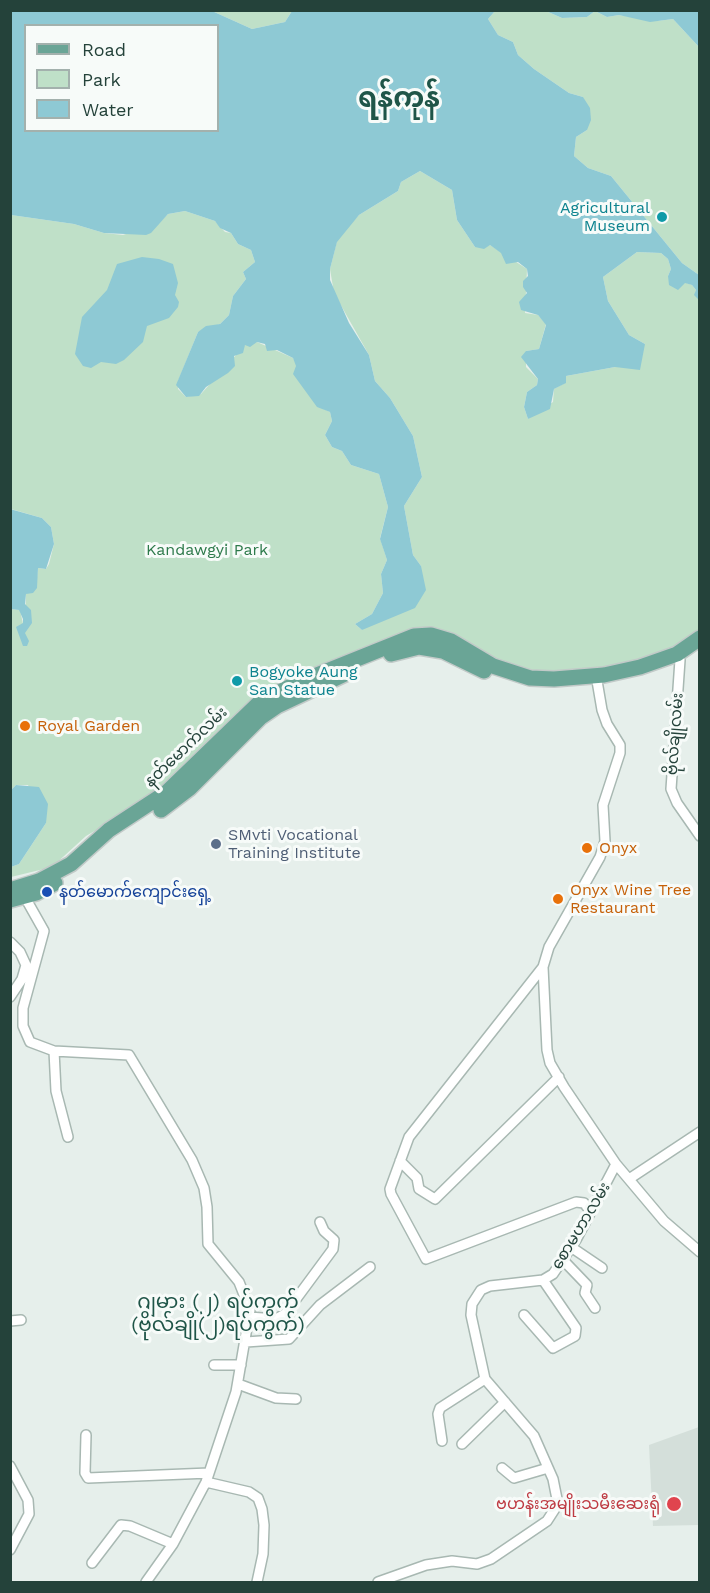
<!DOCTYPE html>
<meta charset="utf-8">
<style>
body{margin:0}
#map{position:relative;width:710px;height:1593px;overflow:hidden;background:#e6efeb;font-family:"Work Sans",sans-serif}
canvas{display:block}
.frame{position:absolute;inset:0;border:12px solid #24423a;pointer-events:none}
.legend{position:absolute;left:24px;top:24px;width:195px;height:108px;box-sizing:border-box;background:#f7fbf9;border:2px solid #a3b1ad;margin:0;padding:8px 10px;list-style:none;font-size:18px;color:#24423a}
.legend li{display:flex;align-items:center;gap:12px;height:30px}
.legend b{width:30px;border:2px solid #a3b1ad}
</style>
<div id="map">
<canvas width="710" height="1593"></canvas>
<div class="frame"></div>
<ul class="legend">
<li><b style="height:8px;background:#6aa596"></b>Road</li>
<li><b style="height:16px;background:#bfe0c8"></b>Park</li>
<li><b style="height:16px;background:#8ec9d4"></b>Water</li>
</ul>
</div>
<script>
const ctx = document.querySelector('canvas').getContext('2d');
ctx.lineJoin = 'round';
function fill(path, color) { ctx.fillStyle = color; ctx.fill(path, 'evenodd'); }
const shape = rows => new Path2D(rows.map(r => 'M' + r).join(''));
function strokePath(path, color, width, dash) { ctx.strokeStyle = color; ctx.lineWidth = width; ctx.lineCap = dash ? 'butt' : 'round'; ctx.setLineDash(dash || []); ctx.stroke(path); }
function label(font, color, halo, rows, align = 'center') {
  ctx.font = font + ' "Work Sans","Noto Sans Myanmar",sans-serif'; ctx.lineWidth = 6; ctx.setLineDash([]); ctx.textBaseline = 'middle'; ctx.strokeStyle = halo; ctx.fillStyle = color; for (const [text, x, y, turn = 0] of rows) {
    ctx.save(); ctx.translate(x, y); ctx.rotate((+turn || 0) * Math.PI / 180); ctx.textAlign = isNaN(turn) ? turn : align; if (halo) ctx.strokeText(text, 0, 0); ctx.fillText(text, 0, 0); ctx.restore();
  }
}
fill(shape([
 [699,1427,699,1525,653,1526,649,1445]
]), '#d4dfda');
fill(shape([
 [212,11,292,11,285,22,252,29],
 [495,11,546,11,562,18,587,17,595,11,607,17,619,15,657,21,673,19,699,47,699,275,682,263,611,176,588,168,574,156,576,137,587,130,583,97,569,93,534,69,518,55,513,42,498,35,488,19],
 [420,171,452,190,457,220,475,247,490,245,527,269,525,313,538,315,546,324,539,349,526,351,526,367,538,379,537,385,527,392,524,407,528,419,553,402,554,389,565,383,566,376,615,367,645,344,629,335,608,301,603,277,637,252,661,253,668,259,671,269,668,276,692,285,696,290,695,295,700,300,699,634,674,652,622,669,534,675,496,663,459,638,343,658,149,799,86,836,52,867,11,877,11,867,19,864,46,823,28,785,16,785,11,790,11,609,20,610,25,633,26,594,37,577,38,568,46,569,49,564,54,544,51,527,42,518,11,509,11,215,74,224,104,233,123,235,160,222,168,214,185,211,215,221,225,232,231,233,238,244,251,250,255,262,243,272,246,279,233,296,229,315,220,324,198,332,178,381,178,389,186,397,201,394,245,345,257,342,293,358,322,408,330,412,332,421,325,435,332,447,342,451,351,465,379,474,388,507,380,538,387,560,381,574,383,593,372,614,355,624,362,630,421,566,413,555,404,506,422,477,413,436,390,398,375,381,369,355,334,293,330,269,337,241,344,230,359,215,398,191,401,182]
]), '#bfe0c8');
fill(shape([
 [77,11,212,11,252,29,285,22,292,11,495,11,488,19,498,35,513,42,518,55,534,69,569,93,583,97,590,108,591,120,587,130,576,137,574,156,588,168,611,176,682,263,699,275,699,300,694,295,696,290,692,285,685,283,678,290,669,285,668,276,671,269,668,259,661,253,637,252,603,277,608,301,629,335,645,344,640,370,615,367,566,376,566,383,554,389,550,409,528,419,524,407,527,392,537,385,538,379,521,357,526,351,539,349,546,325,538,315,521,310,519,302,527,293,523,287,523,281,528,276,527,269,518,262,506,264,501,253,490,245,484,249,475,247,457,220,452,190,420,171,401,182,398,191,359,215,337,242,330,269,330,280,349,323,369,355,375,381,390,398,413,436,422,477,404,506,413,555,421,566,426,590,415,608,362,630,355,624,372,614,383,593,381,574,387,560,380,539,388,507,379,474,351,465,342,451,332,447,325,435,332,421,330,412,317,407,293,374,296,366,293,358,277,350,267,351,265,344,257,342,250,347,245,345,243,353,234,356,235,366,228,373,206,387,199,396,186,397,176,385,198,332,206,326,220,324,229,315,233,296,246,279,243,272,255,262,251,250,238,244,231,233,220,228,215,221,185,211,168,214,151,233,146,235,104,233,74,224,11,215,11,11],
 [26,26,218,26,218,130,26,130],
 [546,11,699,11,699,47,673,19,650,22,619,15,607,17,595,11,587,17,562,18],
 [142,257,159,259,173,264,178,283,175,295,179,302,178,307,169,318,147,326,143,342,124,360,116,364,101,362,91,368,83,366,75,354,82,317,107,290,117,264],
 [10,509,42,518,51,527,54,544,46,569,38,568,37,588,33,593,26,594,25,604,31,610,32,623,25,633,29,641,27,646,23,646,16,627,23,623,23,619,19,610,11,609],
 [16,785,39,787,48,804,46,823,19,864,11,867,11,790]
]), '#8ec9d4');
const minor = shape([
 [677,654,680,660,671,789,677,803,700,836],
 [596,675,602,710,607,724,620,745,620,753,603,805,605,841,600,857,549,947,543,967,547,1050,550,1063,564,1087,616,1164,664,1221,700,1252],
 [22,892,44,931,23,1008,23,1026,30,1042,54,1051,129,1055,192,1160,204,1188,207,1207,208,1244,239,1282,250,1310,236,1392,206,1482,173,1544,146,1582],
 [10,942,20,952,26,965,22,979,10,997],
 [543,967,409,1137,390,1189,391,1194,426,1259,576,1202,584,1203,591,1212],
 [54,1051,56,1091,68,1137],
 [400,1161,417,1178,419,1189,435,1199,559,1077],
 [629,1179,700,1132],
 [571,1247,602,1268],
 [563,1260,587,1285,585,1293,595,1308],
 [524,1315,553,1348,575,1336,576,1328,543,1280],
 [249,1317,276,1319,285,1314,333,1249,334,1240,324,1231,320,1222],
 [10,1321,21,1320],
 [246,1342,289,1339,320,1305,370,1267],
 [214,1365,241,1365],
 [238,1384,276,1398,296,1399],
 [86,1435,85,1473,88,1478,209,1473],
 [442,1441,438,1414,440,1408,485,1379],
 [462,1444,505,1402],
 [10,1466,28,1500,29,1514,10,1550],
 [502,1468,514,1478,548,1468],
 [206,1482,249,1492,258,1498,262,1509,264,1525,263,1554,257,1582],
 [92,1563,121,1525,130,1526,173,1544],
 [378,1582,426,1565,452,1561,477,1564,491,1559,547,1521,558,1504,553,1479,534,1436,485,1379,471,1315,472,1304,481,1290,490,1286,543,1280,553,1274,576,1240,616,1164]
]);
const primary = shape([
 [391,654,419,647,443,651,484,671],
 [161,810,190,788,261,717,277,706,347,673],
 [10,890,39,881,71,864,109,830,167,792,259,703,297,683,414,636,431,635,451,641,493,666,530,678,554,679,604,675,640,667,677,654,700,638],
 [10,900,36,893,55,883]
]);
strokePath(minor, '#a8b8b2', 12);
strokePath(primary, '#c2cac8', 18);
strokePath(minor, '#fff', 9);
strokePath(primary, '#6aa596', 15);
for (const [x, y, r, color] of [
 [662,217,6,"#0f9aa8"],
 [237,681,6,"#0f9aa8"],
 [25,726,6,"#e8710a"],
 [216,844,6,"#5c6f8a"],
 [587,848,6,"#e8710a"],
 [47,892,6,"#1a4fb4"],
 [558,899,6,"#e8710a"],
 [674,1504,8,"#e0444e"]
]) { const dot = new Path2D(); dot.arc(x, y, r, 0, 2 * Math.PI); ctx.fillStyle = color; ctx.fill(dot); strokePath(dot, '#f7fbf9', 2); }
label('16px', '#0d838f', '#f7fbf9', [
 ["Agricultural",650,208],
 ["Museum",650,226],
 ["Bogyoke Aung",249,672,"left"],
 ["San Statue",249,690,"left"]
], 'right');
label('16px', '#2d7a4b', '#f7fbf9', [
 ["Kandawgyi Park",207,550]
]);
label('16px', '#c56008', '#f7fbf9', [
 ["Royal Garden",37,726],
 ["Onyx",599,848],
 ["Onyx Wine Tree",570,890],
 ["Restaurant",570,908]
], 'left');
label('16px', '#24423a', '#f7fbf9', [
 ["ဗိုလ်ချိုလမ်း",675,734,-86],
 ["နတ်မောက်လမ်း",186,747,-44],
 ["စောမဟာလမ်း",581,1226,-59]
]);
label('16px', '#4e5e75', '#f7fbf9', [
 ["SMvti Vocational",228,835],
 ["Training Institute",228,853]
], 'left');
label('16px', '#164399', '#f7fbf9', [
 ["နတ်မောက်ကျောင်းရှေ့",59,892]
], 'left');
label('16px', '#be3a42', '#f7fbf9', [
 ["ဗဟန်းအမျိုးသမီးဆေးရုံ",660,1504]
], 'right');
label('20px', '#1f5548', '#f7fbf9', [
 ["ဂျမား (၂) ရပ်ကွက်",218,1302],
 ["(ဗိုလ်ချို(၂)ရပ်ကွက်)",218,1325]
]);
label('bold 28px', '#1f5548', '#f7fbf9', [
 ["ရန်ကုန်",399,99]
]);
</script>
